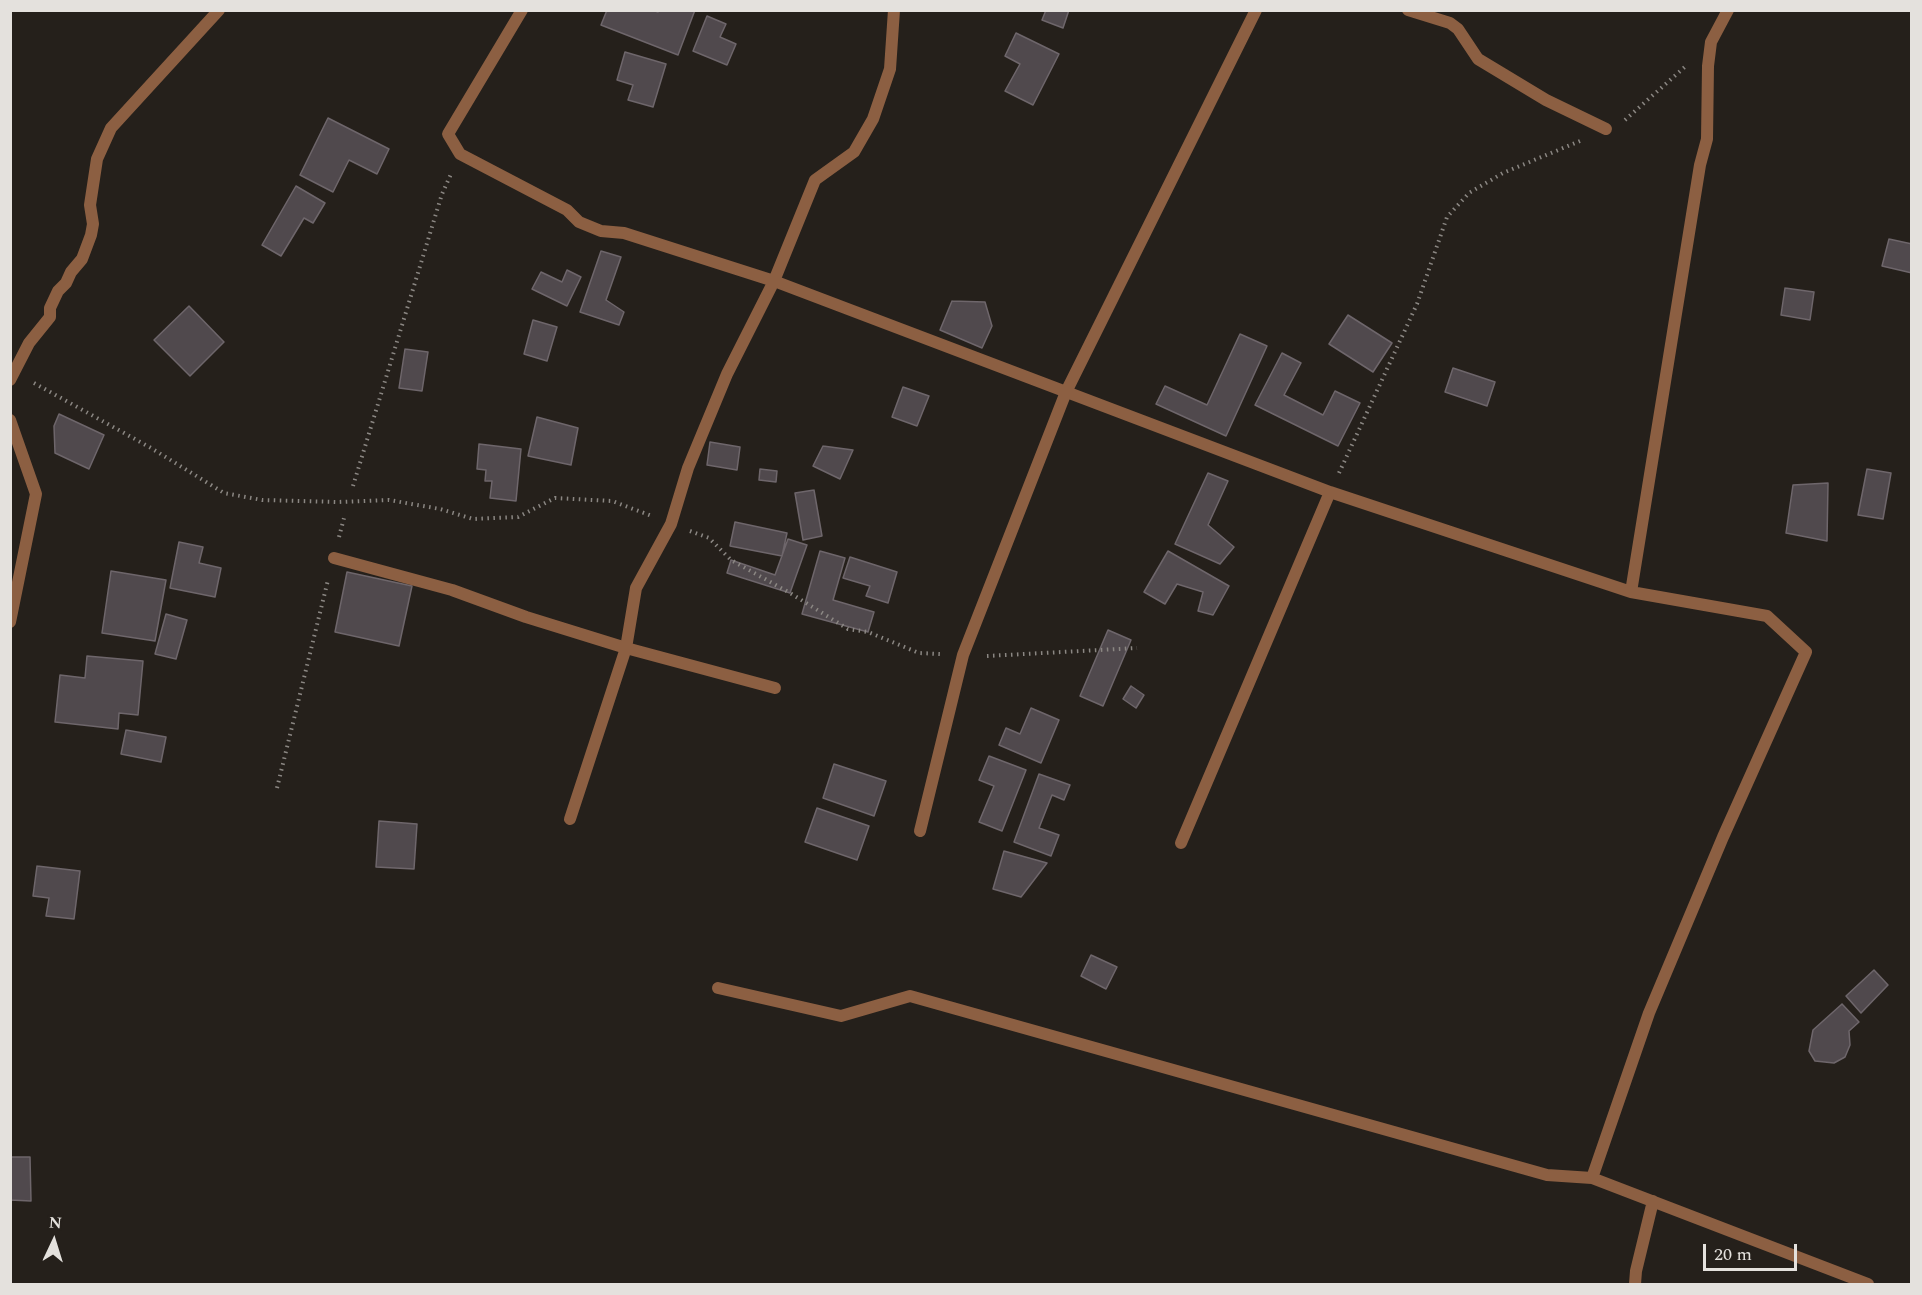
<!DOCTYPE html>
<style>
body{margin:0}
#map{position:relative;width:1922px;height:1295px;overflow:hidden;background:#25201b;font-family:Spectral,serif}
canvas{display:block}
.frame{position:absolute;inset:0;border:12px solid #e4e1dd;pointer-events:none}
.north{position:absolute;left:24px;top:1211px;width:60px;height:60px;-webkit-text-stroke:4px #25201b;paint-order:stroke;rotate:4deg;font-size:16px;font-weight:700;line-height:24px;text-align:center;color:#e4e1dd}
.north::after{content:'';display:block;margin:auto;width:21px;height:27px;background:#e4e1dd;clip-path:polygon(50% 0,100% 100%,50% 72%,0 100%)}
.scale{position:absolute;left:1703px;top:1244px;width:94px;height:27px;box-sizing:border-box;border:3px solid #e4e1dd;border-top:0;padding-left:8px;font-size:18px;line-height:21px;white-space:nowrap;color:#e4e1dd;-webkit-text-stroke:4px #25201b;paint-order:stroke}
</style>
<div id="map">
<canvas width="1922" height="1295"></canvas>
<div class="frame"></div>
<div class="north">N</div>
<div class="scale">20 m</div>
</div>
<script>
const ctx = document.querySelector('canvas').getContext('2d');
ctx.lineJoin = 'round';
function fill(path, color) { ctx.fillStyle = color; ctx.fill(path, 'evenodd'); }
const shape = rows => new Path2D(rows.map(r => 'M' + r).join(''));
function strokePath(path, color, width, dash) { ctx.strokeStyle = color; ctx.lineWidth = width; ctx.lineCap = dash ? 'butt' : 'round'; ctx.setLineDash(dash || []); ctx.stroke(path); }
const building = shape([
 [607,10,652,10,658,12,658,10,695,10,678,55,601,25,607,10],
 [1046,10,1069,10,1063,28,1042,20,1046,10],
 [707,16,726,24,720,37,736,44,727,65,693,51,707,16],
 [1016,33,1059,54,1033,105,1005,91,1020,64,1005,56,1016,33],
 [625,52,666,64,653,107,628,100,633,85,617,80,625,52],
 [328,118,389,149,377,174,349,160,333,192,300,175,328,118],
 [296,186,325,203,313,223,304,218,281,256,262,245,296,186],
 [1889,239,1912,244,1912,273,1882,266,1889,239],
 [601,251,621,257,606,300,624,312,619,325,580,312,601,251],
 [567,270,581,277,567,306,532,289,541,272,562,282,567,270],
 [1785,288,1814,292,1810,320,1781,315,1785,288],
 [952,301,985,302,992,326,982,348,940,330,952,301],
 [189,306,224,342,190,376,154,340,189,306],
 [1348,315,1392,343,1373,372,1329,344,1348,315],
 [533,320,557,327,547,361,524,354,533,320],
 [1240,334,1267,346,1226,436,1156,404,1165,386,1207,405,1240,334],
 [405,349,428,352,422,391,399,388,405,349],
 [1282,353,1301,363,1284,395,1323,415,1335,391,1360,403,1338,446,1255,405,1282,353],
 [1453,368,1495,382,1487,406,1445,392,1453,368],
 [903,387,929,396,917,426,892,417,903,387],
 [59,414,104,435,89,469,55,453,54,426,59,414],
 [537,417,578,428,571,465,528,456,537,417],
 [710,442,740,447,737,470,707,465,710,442],
 [479,444,521,449,516,501,490,498,492,481,485,481,486,470,477,469,479,444],
 [823,446,853,450,840,479,813,466,823,446],
 [760,469,777,471,776,482,759,480,760,469],
 [1867,469,1891,473,1883,519,1858,515,1867,469],
 [1208,473,1228,481,1208,525,1234,547,1220,564,1175,544,1208,473],
 [1828,483,1827,541,1786,533,1793,485,1828,483],
 [814,490,822,536,803,540,795,493,814,490],
 [735,522,787,533,782,556,730,546,735,522],
 [788,539,807,545,790,593,727,573,731,560,775,575,788,539],
 [179,542,203,547,199,563,221,568,215,597,170,588,179,542],
 [820,551,845,558,833,600,874,612,868,632,802,614,820,551],
 [1168,551,1229,586,1213,615,1198,611,1203,592,1177,584,1165,604,1144,592,1168,551],
 [850,557,897,572,888,603,866,596,870,586,843,578,850,557],
 [111,571,166,580,155,641,102,633,111,571],
 [347,572,412,586,399,646,335,632,347,572],
 [166,614,187,620,176,659,155,654,166,614],
 [1108,630,1131,640,1103,706,1080,696,1108,630],
 [87,656,143,661,138,715,119,713,118,729,55,722,60,675,85,678,87,656],
 [1131,686,1144,695,1136,708,1123,699,1131,686],
 [1031,708,1059,720,1041,763,999,745,1006,728,1020,734,1031,708],
 [126,730,166,737,161,762,121,754,126,730],
 [989,756,1026,770,1002,831,979,822,994,786,979,780,989,756],
 [834,764,886,781,874,816,823,798,834,764],
 [1039,774,1070,785,1064,800,1052,795,1039,828,1059,835,1051,856,1014,842,1039,774],
 [817,808,869,826,857,860,805,842,817,808],
 [379,821,417,824,414,869,376,867,379,821],
 [1004,851,1047,863,1021,897,993,889,1004,851],
 [37,866,80,871,74,919,46,916,49,898,33,896,37,866],
 [1091,955,1117,967,1106,989,1081,976,1091,955],
 [1874,970,1888,985,1861,1013,1846,996,1874,970],
 [1842,1004,1859,1022,1849,1031,1850,1045,1845,1057,1834,1063,1815,1061,1809,1051,1813,1030,1842,1004],
 [10,1157,30,1157,31,1201,10,1200,10,1157]
]);
fill(building, '#50494d');
strokePath(building, '#6e666b', 1.5);
strokePath(shape([
 [1625,120,1687,65],
 [34,383,151,448,224,493,262,500,338,502,389,500,440,509,473,519,518,517,555,498,612,501,652,516],
 [1339,473,1417,304,1447,217,1469,193,1503,173,1580,141],
 [353,486,442,194,451,174],
 [690,531,709,538,731,560,790,593,848,629,868,632,919,653,940,654],
 [339,537,344,518],
 [987,656,1137,648],
 [277,788,328,580]
]), '#8b8783', 4, [1.5, 4.5]);
strokePath(shape([
 [522,10,448,134,460,154,567,210,579,222,601,231,624,233,774,281,815,180,854,152,873,119,890,69,894,10],
 [1408,10,1450,23,1458,29,1478,59,1546,100,1606,129],
 [10,380,29,343,50,317,50,308,58,291,66,283,71,272,82,259,91,235,93,224,90,205,97,159,111,128,219,10],
 [10,420,36,494,10,622],
 [334,558,452,590,526,617,626,648,775,688],
 [1631,592,1700,165,1707,139,1708,66,1711,42,1728,10],
 [570,819,626,648,636,588,671,524,688,468,727,374,774,281,1330,492,1631,592,1767,616,1806,652,1723,837,1649,1013,1592,1178,1547,1175,910,996,841,1016,718,988],
 [920,831,963,655,1066,392,1256,10],
 [1181,843,1330,492],
 [1592,1178,1868,1284],
 [1635,1284,1636,1271,1653,1201]
]), '#8c5f42', 12);
</script>
